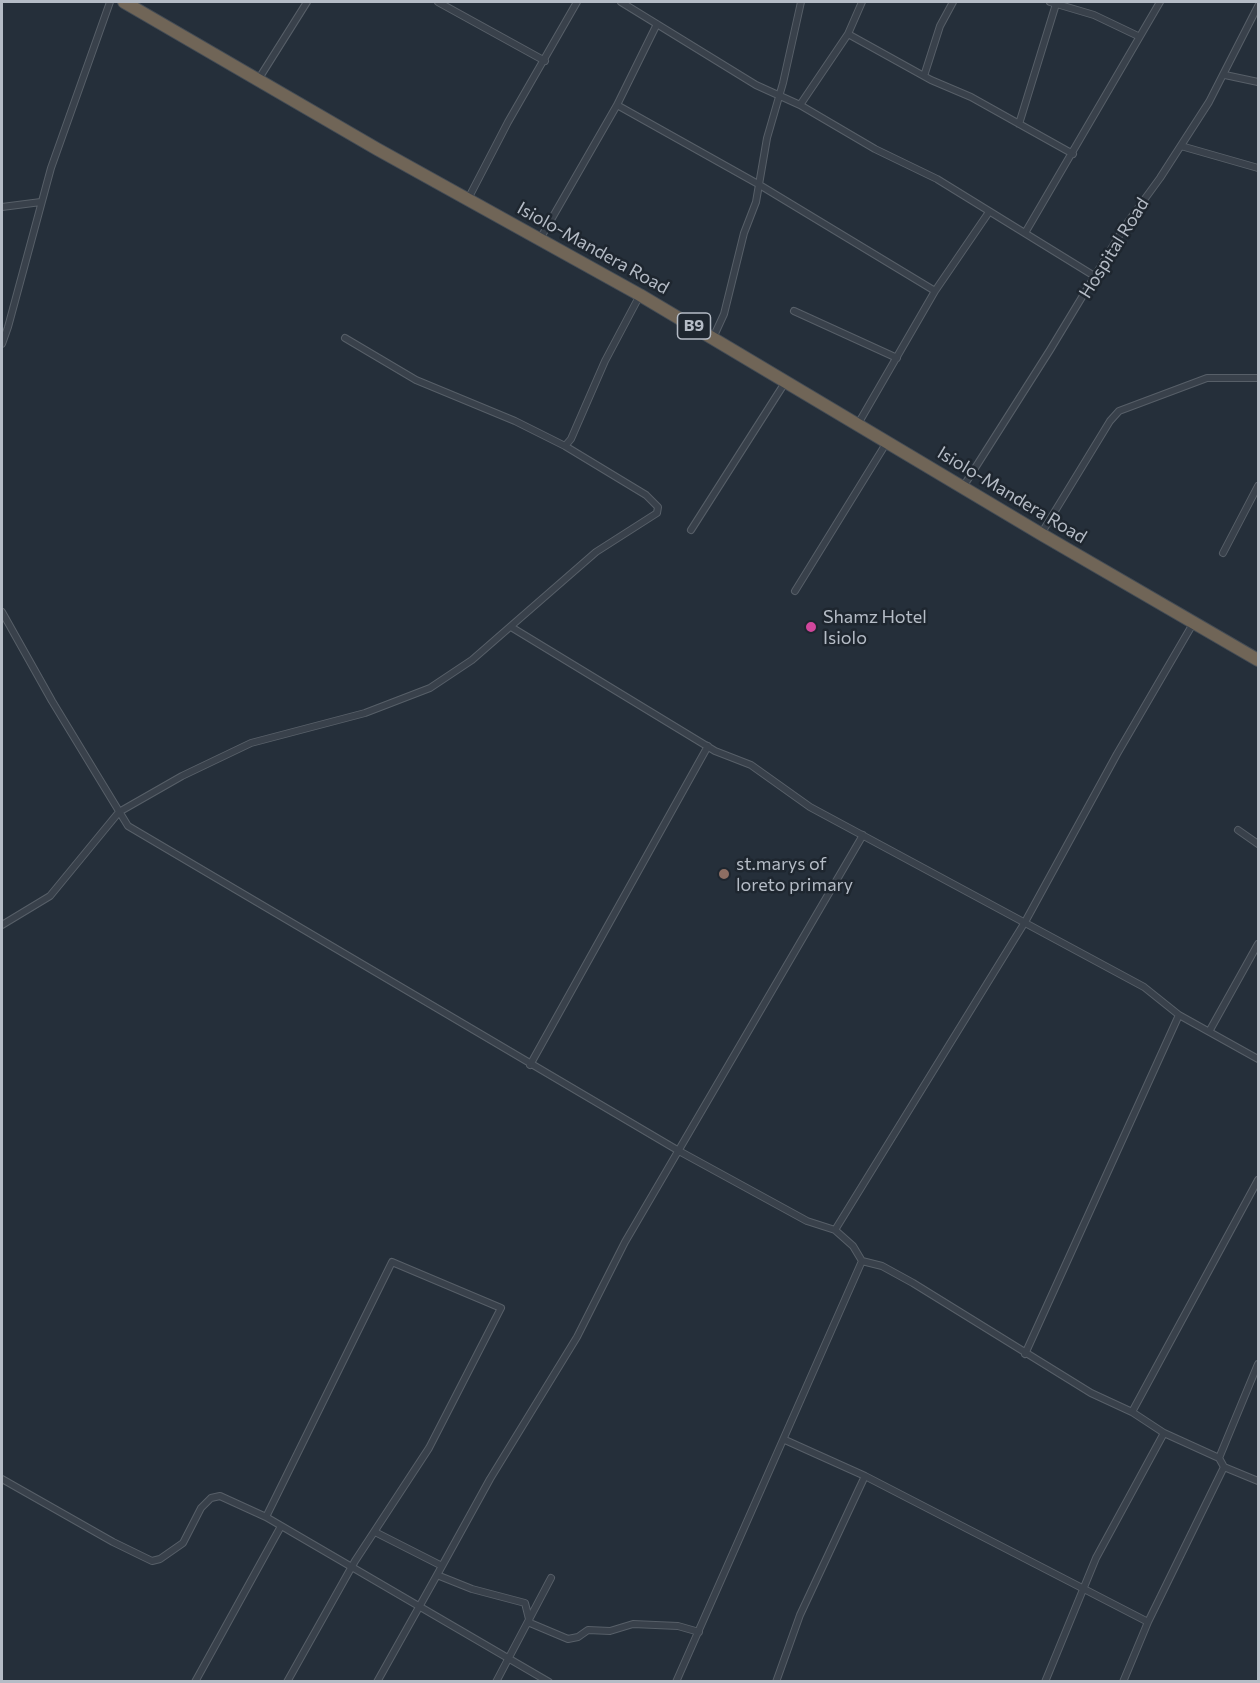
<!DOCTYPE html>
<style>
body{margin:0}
#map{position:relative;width:1260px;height:1683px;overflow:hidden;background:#252f3a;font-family:Commissioner,sans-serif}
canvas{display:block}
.frame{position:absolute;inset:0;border:3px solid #b5bcc6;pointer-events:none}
</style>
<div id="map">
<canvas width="1260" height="1683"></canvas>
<div class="frame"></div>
</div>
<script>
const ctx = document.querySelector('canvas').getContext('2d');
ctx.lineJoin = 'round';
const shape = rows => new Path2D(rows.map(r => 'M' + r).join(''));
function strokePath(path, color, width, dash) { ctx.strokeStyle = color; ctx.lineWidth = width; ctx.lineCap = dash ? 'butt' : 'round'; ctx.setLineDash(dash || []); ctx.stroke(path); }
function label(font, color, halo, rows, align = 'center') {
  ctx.font = font + ' Commissioner,sans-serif'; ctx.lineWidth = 5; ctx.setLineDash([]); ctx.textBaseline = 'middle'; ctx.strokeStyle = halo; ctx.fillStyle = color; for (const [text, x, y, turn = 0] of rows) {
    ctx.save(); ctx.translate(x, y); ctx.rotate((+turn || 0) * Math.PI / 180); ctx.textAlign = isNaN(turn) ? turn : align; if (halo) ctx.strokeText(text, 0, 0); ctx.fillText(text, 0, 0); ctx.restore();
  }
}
const street = shape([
 [438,2,545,61],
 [621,2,756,85,800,105,875,149,937,179,1096,277],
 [1050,2,1094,15,1138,36],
 [848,34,931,80,971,97,1073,154],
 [1225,75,1258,82],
 [924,76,940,26,953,2],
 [258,80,307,2],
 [617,105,758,184,935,291],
 [800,105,848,34,862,2],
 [1019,124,1056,4],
 [1181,146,1258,168],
 [468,199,508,122,577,2],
 [2,207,41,202],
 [1025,233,1160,2],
 [540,239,617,105,657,24],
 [794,311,897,358],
 [713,338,724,314,744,233,756,202,767,138,783,83,801,2],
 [2,344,8,327,51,168,110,2],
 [858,424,935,291,989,212],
 [565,446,571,439,605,361,640,295],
 [963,487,1050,350,1125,226,1160,178,1209,102,1258,6],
 [691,530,786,381],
 [1041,534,1110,421,1119,411,1207,378,1258,378],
 [1223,553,1258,486],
 [795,591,887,442],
 [2,612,52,701,128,826,679,1151,807,1221,835,1230,853,1246,862,1261,882,1266,913,1283,1091,1393,1132,1412,1164,1433,1219,1458,1224,1467,1258,1481],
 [511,627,715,751,751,765,810,807,1144,987,1179,1015,1258,1059],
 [1238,830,1258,844],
 [2,925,50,896,119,812,182,776,251,743,365,713,430,688,472,660,596,552,657,513,658,507,646,495,565,446,515,421,416,380,345,338],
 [1210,1030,1258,944],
 [530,1065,708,746],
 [835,1230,1025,922,1117,754,1194,622],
 [1025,1354,1179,1015],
 [1132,1412,1258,1180],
 [785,1440,865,1476,1148,1622],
 [1219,1458,1258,1364],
 [2,1479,113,1542,152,1561,160,1559,183,1543,201,1508,211,1498,220,1496,266,1517,392,1262,501,1308,429,1448,355,1561,287,1682],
 [266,1517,549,1682],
 [375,1532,442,1566,437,1575,472,1589,525,1603,530,1623,568,1639,578,1637,588,1630,610,1631,633,1624,678,1626,699,1632],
 [442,1566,490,1479,577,1337,625,1242,863,835],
 [195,1682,280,1528],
 [377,1682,437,1575],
 [496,1682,551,1578],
 [676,1682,862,1261],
 [776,1682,800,1615,865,1476],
 [1045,1682,1096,1558,1164,1433],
 [1123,1682,1148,1622,1224,1467]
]);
const highway = shape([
 [124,2,377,149,640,295,1041,534,1258,660]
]);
strokePath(street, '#575f68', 8);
strokePath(highway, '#444c55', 14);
strokePath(street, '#39414b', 6);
strokePath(highway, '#706557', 12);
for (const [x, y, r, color] of [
 [811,627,6,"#d1479c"],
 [724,874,6,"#8d6e63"]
]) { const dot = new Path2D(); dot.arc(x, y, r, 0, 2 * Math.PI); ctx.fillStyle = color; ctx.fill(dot); strokePath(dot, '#1e262f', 2); }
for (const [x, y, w] of [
 [694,326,33]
]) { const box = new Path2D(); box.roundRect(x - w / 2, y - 13, w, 26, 4.5); ctx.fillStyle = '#1e262f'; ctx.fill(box); strokePath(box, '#b5bcc6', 1.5); }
label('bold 16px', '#b5bcc6', null, [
 ["B9",694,326]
]);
label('18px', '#b5bcc6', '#1e262f', [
 ["Isiolo-Mandera Road",593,248,29],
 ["Hospital Road",1114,248,-58],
 ["Isiolo-Mandera Road",1012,495,31]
]);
label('18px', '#b5bcc6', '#1e262f', [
 ["Shamz Hotel",823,617],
 ["Isiolo",823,638],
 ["st.marys of",736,864],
 ["loreto primary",736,885]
], 'left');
</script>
